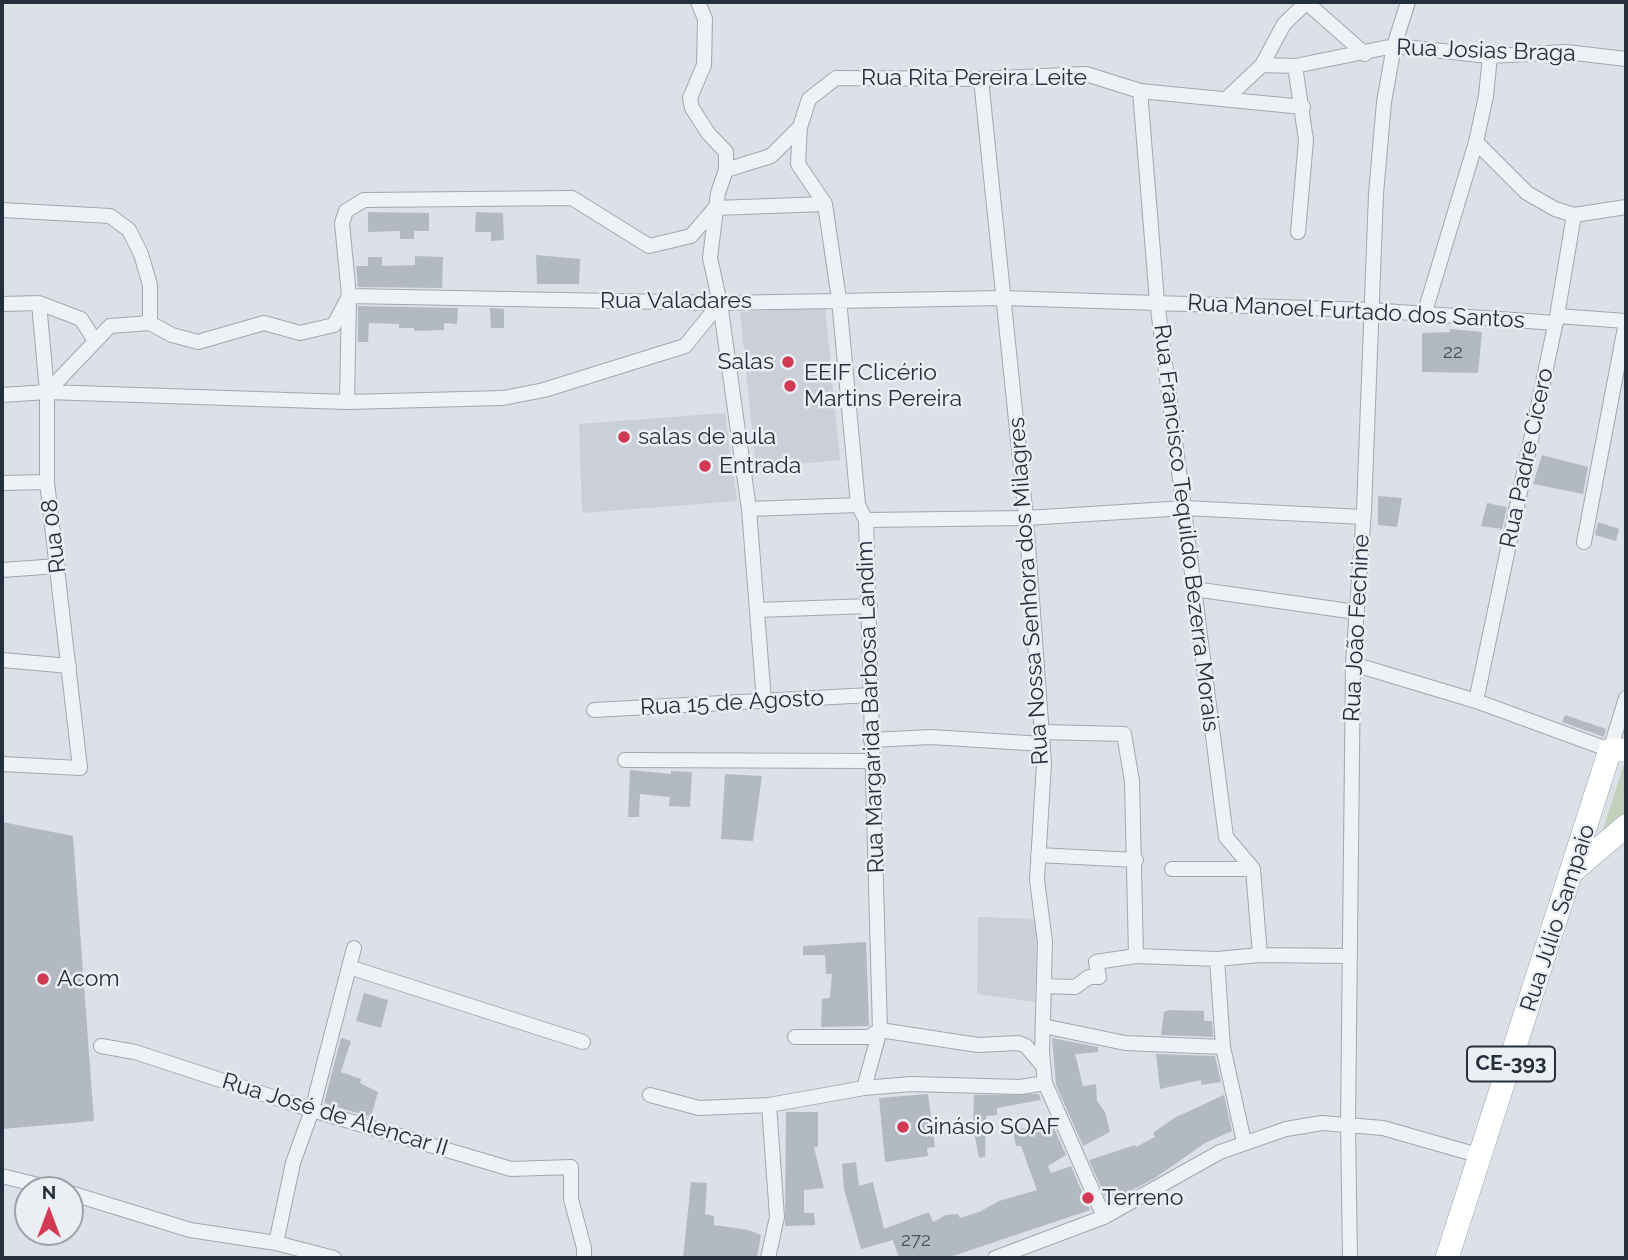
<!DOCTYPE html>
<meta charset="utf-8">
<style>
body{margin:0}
#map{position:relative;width:1628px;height:1260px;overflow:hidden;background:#dce0e7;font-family:Raleway,sans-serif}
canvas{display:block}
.frame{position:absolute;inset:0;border:4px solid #252e3d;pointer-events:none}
.north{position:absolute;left:14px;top:1176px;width:70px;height:70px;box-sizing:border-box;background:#ebeff4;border:2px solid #9ca2ab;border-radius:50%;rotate:0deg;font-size:19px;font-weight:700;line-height:28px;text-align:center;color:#252e3d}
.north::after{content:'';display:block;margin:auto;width:24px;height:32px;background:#d23a54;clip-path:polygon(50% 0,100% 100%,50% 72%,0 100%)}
</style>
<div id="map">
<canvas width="1628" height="1260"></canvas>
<div class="frame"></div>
<div class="north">N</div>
</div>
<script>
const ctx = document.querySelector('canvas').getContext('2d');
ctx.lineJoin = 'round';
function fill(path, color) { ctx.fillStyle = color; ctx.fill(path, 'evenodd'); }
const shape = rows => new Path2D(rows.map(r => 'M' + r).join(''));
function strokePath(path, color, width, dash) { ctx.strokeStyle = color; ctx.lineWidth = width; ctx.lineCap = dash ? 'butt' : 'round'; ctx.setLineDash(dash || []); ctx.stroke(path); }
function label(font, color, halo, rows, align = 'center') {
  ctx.font = font + ' Raleway,sans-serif'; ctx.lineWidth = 5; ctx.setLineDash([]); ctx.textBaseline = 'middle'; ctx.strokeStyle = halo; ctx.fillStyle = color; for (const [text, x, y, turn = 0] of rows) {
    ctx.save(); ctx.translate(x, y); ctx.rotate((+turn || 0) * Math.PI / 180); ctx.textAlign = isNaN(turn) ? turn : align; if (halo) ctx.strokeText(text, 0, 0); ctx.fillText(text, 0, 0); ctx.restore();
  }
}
fill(shape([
 [825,307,840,460,756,468,740,312],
 [725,413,737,501,582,513,579,424],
 [978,917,1037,919,1035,1002,977,994]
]), '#cacfd9');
fill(shape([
 [1626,758,1626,818,1599,842]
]), '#c2d1bc');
fill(shape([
 [368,212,429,213,429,231,414,231,414,239,400,239,400,231,368,232],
 [476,212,503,213,504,240,491,241,491,232,475,232],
 [536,255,580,259,579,284,537,284],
 [415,256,443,257,442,288,358,287,356,266,368,266,368,257,382,257,382,266,415,265],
 [358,306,458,308,457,324,444,323,444,330,414,331,414,328,399,328,399,324,369,323,368,342,358,342],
 [490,308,504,309,504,328,491,328],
 [1450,329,1482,332,1478,373,1422,372,1422,333,1450,332],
 [1542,455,1588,467,1583,494,1533,484],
 [1378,496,1402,498,1397,527,1378,525],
 [1487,503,1507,507,1502,529,1481,526],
 [1598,522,1619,529,1616,541,1595,535],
 [1565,715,1606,729,1604,737,1562,722],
 [630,770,671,774,671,771,692,772,690,807,669,806,670,797,640,794,639,817,628,817],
 [725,774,762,776,753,841,721,839],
 [2,822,73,836,94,1121,2,1129],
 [866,942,869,1026,821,1027,822,999,830,998,832,974,826,974,825,955,803,955,803,946],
 [364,993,388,1000,381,1028,356,1021],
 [1170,1010,1204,1011,1204,1021,1212,1021,1213,1037,1161,1035,1164,1012],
 [341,1038,351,1041,341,1072,361,1079,360,1083,378,1092,371,1117,324,1103],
 [1052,1038,1098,1047,1098,1052,1075,1054,1083,1086,1096,1084,1097,1101,1105,1112,1110,1132,1083,1146,1056,1085],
 [1156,1054,1215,1056,1221,1082,1201,1085,1201,1080,1160,1089],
 [928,1094,935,1147,927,1148,928,1156,885,1162,879,1098],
 [1039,1094,1041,1100,997,1108,997,1115,986,1116,985,1157,979,1158,973,1127,974,1095],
 [1224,1095,1232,1131,1205,1143,1155,1178,1108,1203,1089,1160,1135,1145,1136,1147,1155,1137,1153,1133,1174,1118],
 [786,1112,818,1112,818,1147,814,1147,824,1188,804,1190,804,1213,814,1213,815,1225,785,1226],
 [1052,1124,1066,1155,1048,1166,1051,1173,1071,1166,1090,1210,947,1258,899,1258,893,1240,861,1249,844,1189,842,1164,856,1162,859,1186,873,1182,884,1229,929,1212,933,1222,946,1215,958,1214,960,1218,979,1212,999,1201,1037,1190,1021,1146,1016,1146,1013,1130],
 [691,1182,707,1183,705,1214,714,1216,714,1225,748,1230,761,1235,757,1258,683,1258]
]), '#b3b9c3');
const minor = shape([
 [698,2,705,19,704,65,690,98,692,108,708,133,726,152,726,170,718,193,710,258,720,303,749,509,764,701],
 [1306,2,1365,54],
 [1262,65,1295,66,1394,46,1490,56,1566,52,1626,59],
 [1295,66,1306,140,1298,232],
 [981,79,1026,518,1044,763,1037,880,1045,942,1042,1053,1045,1083,1104,1217],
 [1140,91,1157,301,1226,837,1253,869,1260,955],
 [1227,98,1262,65,1284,24,1306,3],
 [800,127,798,164,825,204,839,299,858,505,866,520,880,1030,864,1088],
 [1476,142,1527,193,1555,209,1574,215,1626,207],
 [726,170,771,156,800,127,809,99,836,78,981,79,1086,74,1140,91,1303,107],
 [2,210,110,216,129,230,141,254,150,285,150,323],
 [2,304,39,303,81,319,95,341],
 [1424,315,1476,142,1486,96,1490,56],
 [1557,316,1626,321],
 [47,392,110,326,150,323,172,335,198,342,264,323,300,333,334,325,349,296,720,303,1004,298,1370,310,1556,323],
 [2,395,47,392,347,402,503,398,544,390,685,346,720,303],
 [347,402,349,296,342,223,346,211,364,200,572,198,649,246,691,236,715,208,825,204],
 [2,483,47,482],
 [749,509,858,505],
 [866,520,1026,518,1185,508,1363,517],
 [1584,542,1626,322],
 [2,570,58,566],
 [1194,589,1356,612],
 [757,610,870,606],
 [2,660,69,666],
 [1353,664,1476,701,1610,750,1626,698],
 [1476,701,1557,316,1574,215],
 [594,710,870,695],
 [1042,732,1124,734,1132,781,1136,956],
 [871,740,931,737,1043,744],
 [625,760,872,761],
 [2,764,80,768,47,482,47,392,39,303],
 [1038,855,1136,860],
 [1172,869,1253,869],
 [1217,959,1223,1047,1244,1142],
 [349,967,583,1042],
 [1044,986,1075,987,1089,977,1099,977,1096,962,1136,956,1217,959,1260,955,1349,956],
 [1043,1026,1125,1043,1223,1047],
 [795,1037,869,1037,880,1030,978,1045,1018,1043,1026,1046,1043,1066],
 [101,1046,135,1052,312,1110,511,1169,571,1167,571,1199,584,1248,584,1258],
 [650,1095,699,1108,769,1105,864,1088,911,1084,1021,1087,1045,1083],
 [2,1176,58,1190],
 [70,1193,190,1230,276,1243,334,1258],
 [276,1243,293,1163,312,1110,354,948],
 [768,1258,777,1217,769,1105],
 [995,1258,1104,1217,1220,1152,1286,1129,1322,1123,1383,1128,1481,1156],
 [1350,1258,1348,1125,1353,664,1364,510,1376,194,1384,102,1394,46,1408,2]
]);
const primary = shape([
 [1574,870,1626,826],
 [1447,1258,1610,750,1626,750]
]);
strokePath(minor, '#a1a7b1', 16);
strokePath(primary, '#9ba5b3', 24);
strokePath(minor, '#eef1f5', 14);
strokePath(primary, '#fff', 23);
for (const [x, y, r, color] of [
 [788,362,7,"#d23a54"],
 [790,386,7,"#d23a54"],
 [624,437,7,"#d23a54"],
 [705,466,7,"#d23a54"],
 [43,979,7,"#d23a54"],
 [903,1127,7,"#d23a54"],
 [1088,1198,7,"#d23a54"]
]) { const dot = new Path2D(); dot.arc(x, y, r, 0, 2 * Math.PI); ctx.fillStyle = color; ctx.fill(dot); strokePath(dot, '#ebeff4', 2.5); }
label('19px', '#48515e', null, [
 ["22",1453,352],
 ["272",916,1240]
]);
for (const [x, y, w] of [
 [1511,1064,88]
]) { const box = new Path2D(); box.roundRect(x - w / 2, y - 17.5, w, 35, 5); ctx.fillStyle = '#ebeff4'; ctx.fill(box); strokePath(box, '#252e3d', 2); }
label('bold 21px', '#252e3d', null, [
 ["CE-393",1511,1064]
]);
label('23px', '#252e3d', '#ebeff4', [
 ["Rua Josias Braga",1486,51,2],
 ["Rua Rita Pereira Leite",974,78],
 ["Rua Valadares",676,301],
 ["Rua Manoel Furtado dos Santos",1356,312,3],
 ["Rua Padre Cícero",1527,458,-78],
 ["Rua Francisco Tequildo Bezerra Morais",1186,528,83],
 ["Rua 08",54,536,-97],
 ["Rua Nossa Senhora dos Milagres",1029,591,-94],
 ["Rua João Fechine",1357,628,-87],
 ["Rua 15 de Agosto",732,703,-3],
 ["Rua Margarida Barbosa Landim",871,707,-92],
 ["Rua Júlio Sampaio",1558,918,-72],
 ["Rua José de Alencar II",335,1115,17]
]);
label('23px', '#252e3d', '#ebeff4', [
 ["Salas",774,362,"right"],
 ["EEIF Clicério",804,373],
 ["Martins Pereira",804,399],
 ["salas de aula",638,437],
 ["Entrada",719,466],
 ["Acom",57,979],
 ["Ginásio SOAF",917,1127],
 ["Terreno",1102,1198]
], 'left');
</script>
